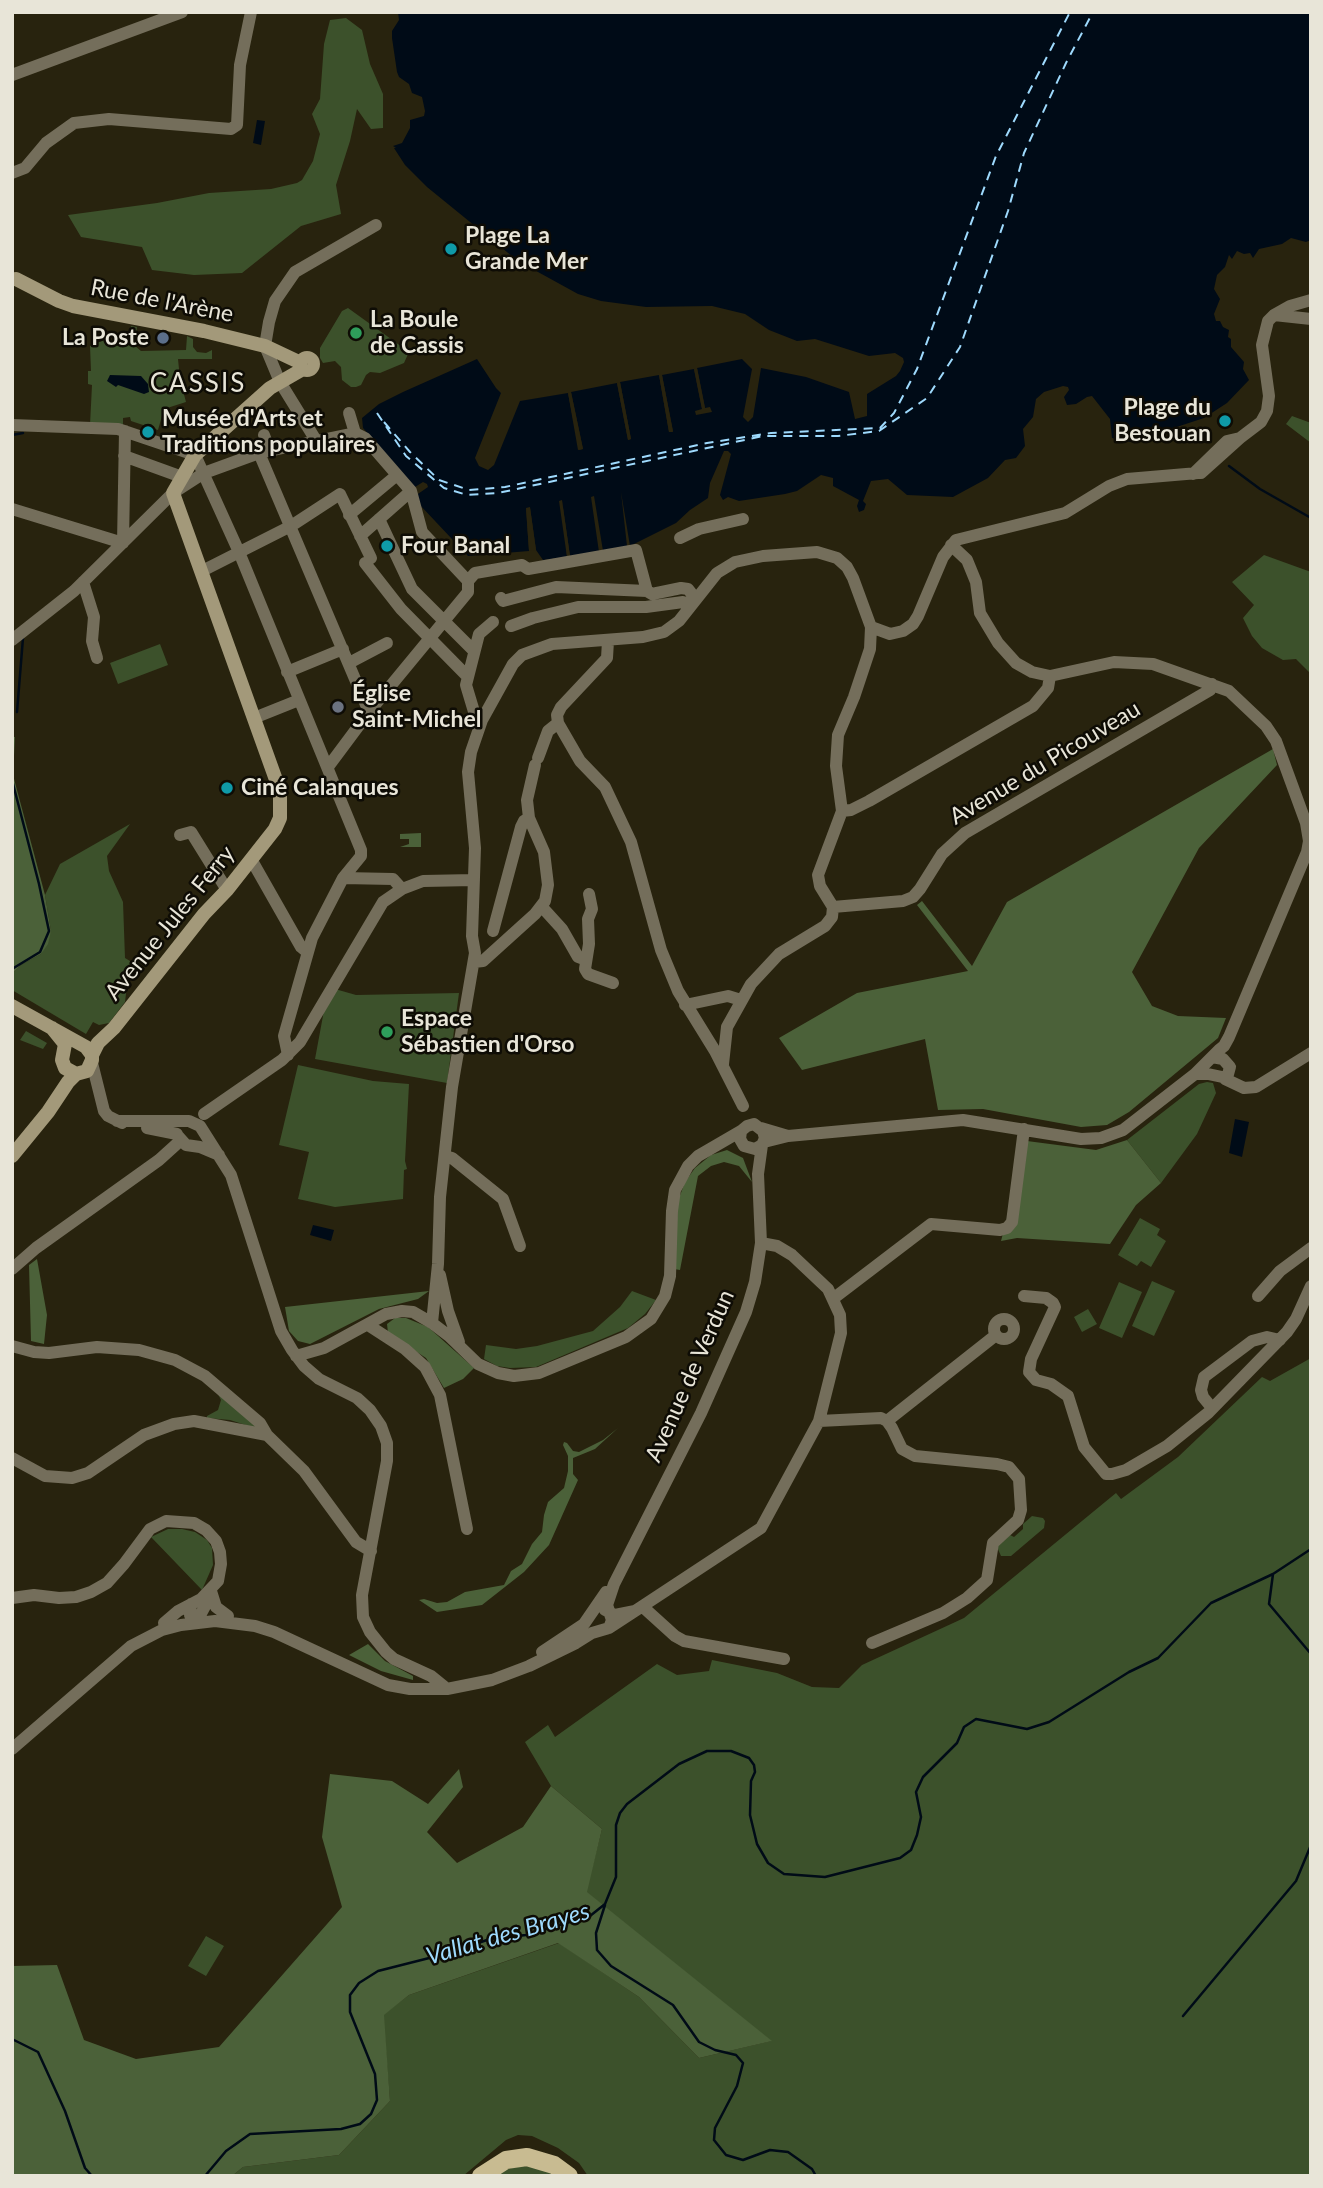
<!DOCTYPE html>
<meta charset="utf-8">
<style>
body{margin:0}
#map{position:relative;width:1323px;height:2188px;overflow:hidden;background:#28230e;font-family:Lato,sans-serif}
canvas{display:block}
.frame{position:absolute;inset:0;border:14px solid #e8e5d8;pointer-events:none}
</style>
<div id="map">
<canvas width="1323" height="2188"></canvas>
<div class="frame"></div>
</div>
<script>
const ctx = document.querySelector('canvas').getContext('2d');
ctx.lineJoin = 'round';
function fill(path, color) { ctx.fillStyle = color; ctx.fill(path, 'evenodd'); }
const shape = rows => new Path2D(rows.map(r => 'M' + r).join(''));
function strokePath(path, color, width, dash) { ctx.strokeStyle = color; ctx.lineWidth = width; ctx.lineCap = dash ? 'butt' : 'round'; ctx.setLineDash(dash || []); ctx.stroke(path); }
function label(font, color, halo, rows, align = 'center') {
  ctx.font = font + ' Lato,sans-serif'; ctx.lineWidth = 5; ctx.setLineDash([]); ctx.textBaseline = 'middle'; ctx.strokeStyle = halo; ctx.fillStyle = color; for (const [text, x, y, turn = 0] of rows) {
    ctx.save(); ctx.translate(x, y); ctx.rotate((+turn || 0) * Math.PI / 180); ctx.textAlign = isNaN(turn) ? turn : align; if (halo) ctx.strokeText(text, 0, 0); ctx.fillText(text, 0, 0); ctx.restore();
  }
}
fill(shape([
 [346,18,362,30,370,64,383,94,383,128,371,129,357,109,350,141,336,185,341,214,301,226,242,273,194,275,152,270,142,247,81,237,68,215,157,203,209,193,271,189,297,183,302,180,313,161,320,134,312,114,320,99,324,44,330,20],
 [348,308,409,352,404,363,380,373,370,372,366,375,361,385,356,387,351,387,342,380,341,367,335,361,323,363,320,358,320,348,342,311],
 [131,326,137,327,135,346,141,351,186,350,187,336,193,339,193,347,197,352,206,353,212,350,212,359,178,359,180,379,186,402,164,409,158,430,131,421,130,417,123,418,123,425,90,425,92,385,88,384,88,371,91,371,90,346,104,340,121,343,128,339],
 [1292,416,1311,423,1311,443,1286,424],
 [1264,555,1311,572,1311,674,1296,659,1283,660,1262,648,1252,636,1243,618,1254,605,1232,582],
 [160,644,168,665,118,684,110,663],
 [130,824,107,856,109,871,123,902,125,958,130,961,125,1002,109,1023,99,1025,93,1022,86,1034,12,990,12,974,21,965,41,954,51,931,45,895,60,864],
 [335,989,356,995,459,993,447,1083,315,1059,325,1005],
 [26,1031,47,1043,43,1049,20,1040],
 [298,1065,373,1081,409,1084,405,1161,407,1169,404,1170,403,1199,335,1207,298,1199,309,1152,279,1145],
 [1207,1082,1213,1083,1216,1093,1197,1134,1161,1183,1127,1140,1199,1084],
 [1140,1218,1160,1229,1157,1235,1166,1241,1151,1267,1141,1261,1137,1266,1118,1255],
 [1152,1281,1175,1291,1154,1336,1132,1326],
 [1119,1282,1142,1292,1122,1338,1099,1328],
 [632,1291,656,1300,645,1314,628,1328,536,1367,510,1368,497,1366,484,1359,486,1345,516,1349,537,1346,593,1331,620,1307],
 [1088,1309,1097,1324,1082,1332,1074,1317],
 [1311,1358,1311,2176,588,2176,579,2163,558,2148,532,2136,518,2135,506,2140,463,2176,232,2176,243,2167,339,2155,390,2101,383,2015,409,1995,559,1943,639,1997,699,2058,771,2041,586,1892,602,1829,551,1786,525,1742,548,1725,555,1737,657,1664,677,1675,709,1671,712,1660,777,1673,812,1687,839,1688,862,1665,964,1618,1116,1493,1121,1499,1178,1457,1262,1377,1270,1381],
 [216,1390,258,1426,255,1428,230,1420,207,1418,207,1416,218,1410,221,1400],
 [1032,1516,1043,1518,1045,1521,1044,1528,1011,1556,1001,1556,997,1547,1010,1535,1014,1537,1023,1529,1023,1524],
 [168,1529,182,1529,195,1532,207,1540,212,1548,213,1565,202,1590,151,1537],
 [206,1936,224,1946,206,1976,188,1966],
 [522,2166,539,2167,556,2176,494,2176,502,2170]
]), '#3c512b');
fill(shape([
 [12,737,15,737,13,775,45,895,51,931,48,944,41,954,21,965,12,974,14,963,12,962],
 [1273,749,1277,765,1199,848,1132,972,1152,1006,1178,1016,1226,1018,1218,1038,1129,1112,1107,1125,1081,1127,983,1109,938,1110,925,1039,802,1070,779,1038,857,993,968,971,917,905,922,901,972,966,1007,902],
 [421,833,421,847,400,847,409,844,409,839,400,839,400,834],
 [1127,1140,1161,1183,1136,1205,1110,1244,1017,1238,1001,1241,1027,1141,1096,1150],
 [727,1150,743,1158,752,1182,739,1166,724,1162,711,1166,698,1176,680,1270,674,1269,678,1201,685,1182,695,1168,711,1155],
 [37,1259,47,1315,44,1344,31,1341,29,1265],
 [429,1291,418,1299,379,1309,310,1344,298,1341,289,1331,285,1307],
 [395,1318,406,1318,428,1327,474,1368,463,1379,444,1388,426,1358,388,1333,387,1324],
 [618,1428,595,1449,573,1458,573,1474,578,1480,549,1545,524,1572,482,1605,437,1612,419,1600,424,1599,437,1603,447,1602,465,1592,504,1585,511,1571,522,1564,532,1544,542,1532,544,1515,548,1502,564,1488,568,1471,568,1456,563,1445,564,1442,567,1443,573,1451,579,1452,603,1440],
 [368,1644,385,1661,413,1676,413,1680,381,1671,349,1655],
 [459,1769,463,1787,427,1832,457,1863,523,1827,551,1786,602,1829,587,1892,772,2041,699,2058,639,1997,558,1943,409,1995,384,2015,390,2101,339,2155,243,2167,232,2176,12,2176,12,1966,57,1965,84,2040,136,2059,219,2047,342,1907,322,1837,330,1774,392,1781,428,1804]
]), '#4b6139');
fill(shape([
 [398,12,1311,12,1311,240,1306,242,1291,238,1282,244,1259,249,1253,258,1250,253,1244,254,1237,251,1232,259,1229,255,1225,267,1217,275,1214,289,1220,299,1214,314,1216,321,1220,321,1223,327,1229,330,1228,337,1231,339,1231,347,1244,362,1243,369,1249,380,1227,403,1204,418,1131,442,1112,438,1110,419,1092,396,1087,397,1076,404,1067,405,1064,397,1069,390,1068,387,1063,386,1044,392,1036,399,1033,417,1023,429,1025,446,1016,458,1005,460,988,478,953,497,907,495,888,479,871,481,863,501,866,504,864,510,859,512,857,506,859,500,833,486,833,478,821,475,797,491,785,494,739,501,728,497,723,500,720,495,731,454,728,451,724,451,710,483,708,498,690,510,676,523,630,546,621,492,627,546,603,551,594,496,591,497,599,552,570,556,562,501,567,557,543,560,536,550,530,508,526,508,529,551,468,556,419,504,415,496,428,487,427,484,423,482,415,487,363,428,362,418,379,404,403,392,477,359,496,388,501,393,475,458,479,466,488,470,494,465,520,401,568,393,579,450,583,449,571,392,617,383,628,440,631,439,620,382,659,375,669,432,673,431,662,375,694,369,702,409,705,408,697,368,742,359,752,369,743,417,748,422,753,417,761,368,806,377,849,392,855,419,867,416,867,394,896,376,900,371,904,362,903,358,895,353,869,356,815,339,797,341,769,330,745,314,712,306,646,307,601,301,578,294,518,261,427,187,405,165,394,148,396,148,393,146,402,143,410,128,410,120,424,116,425,111,422,97,412,93,409,84,399,77,397,72,392,38,392,31,399,20],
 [257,120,265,121,261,145,253,143],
 [110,375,141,376,148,384,149,392,144,394,118,385,116,387,107,381],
 [1235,1119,1249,1122,1242,1157,1229,1153],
 [313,1225,334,1230,331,1241,310,1235]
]), '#000b17');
fill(shape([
 [697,368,705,408,710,407,712,412,696,415,695,411,702,409,694,369],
 [659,375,662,375,673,432,669,432],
 [620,382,631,439,628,440,617,383],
 [571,392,583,449,578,450,568,393],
 [562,500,570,556,567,557,559,501],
 [530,507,536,550,529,551,526,508]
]), '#28230e');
strokePath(shape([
 [12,435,23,433],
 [1229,466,1260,489,1311,518],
 [17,712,23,638],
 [12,780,39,884,49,931,40,952,12,969],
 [1273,1574,1269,1604,1311,1654],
 [605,1905,596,1933,597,1950,611,1966,673,2005,699,2042,715,2050,736,2055,743,2063,737,2086,715,2128,714,2140,726,2155,743,2160,770,2150,788,2152,812,2169,816,2176],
 [1183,2016,1296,1881,1311,1845],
 [12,2039,38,2052,65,2111,85,2168,92,2176],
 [205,2176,226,2151,250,2134,341,2129,360,2124,371,2114,377,2100,375,2074,350,2012,350,1995,359,1983,378,1971,445,1954,490,1939,526,1935,590,1916,605,1904,616,1877,616,1825,620,1813,627,1804,679,1764,707,1751,731,1751,749,1758,754,1765,755,1772,751,1781,750,1815,757,1844,768,1863,784,1874,825,1877,900,1858,911,1850,917,1835,921,1817,916,1792,923,1777,957,1743,964,1727,976,1719,1027,1729,1049,1722,1129,1672,1158,1658,1211,1603,1273,1574,1311,1549]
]), '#000b17', 2.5);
strokePath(shape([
 [377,413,406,456,444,488,467,495,498,493,763,436,838,436,879,431,927,398,960,347,1008,211,1024,153,1066,63,1093,12],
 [384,422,410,452,439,480,469,490,505,487,707,443,771,433,880,428,894,413,917,369,996,156,1070,12]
]), '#9edafd', 2, [9, 7]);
strokePath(shape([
 [12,75,182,12],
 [12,173,25,168,46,143,74,123,109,119,231,129,237,125,240,65,251,12],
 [1274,315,1311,319],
 [349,413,355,433,365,438,411,491,422,532,468,581],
 [12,425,118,429,195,455,239,552,361,850,361,856,343,878,312,938,284,1036,288,1055],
 [264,435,270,451],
 [1240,438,1261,422,1267,411,1269,396,1262,345,1268,321,1274,315,1290,306,1311,300],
 [317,442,280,382,265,346,269,322,275,301,295,272,376,225],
 [259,453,369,712],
 [124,456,182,477],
 [12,509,123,543],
 [349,515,397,475],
 [379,519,412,589,474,651],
 [360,536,411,491],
 [680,538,699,529,743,519],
 [123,543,125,431],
 [951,545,967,560,976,582,980,613,998,643,1016,663,1032,672,1050,676,1114,662,1153,664,1229,691,1266,726,1276,741,1306,823,1309,841,1307,852,1229,1037,1224,1046,1219,1050,1195,1074,1208,1074,1227,1078,1230,1067,1223,1059,1212,1057],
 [365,563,401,609,467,676],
 [202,571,291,526,340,494,371,558],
 [468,581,475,573,522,565,528,569,636,550,647,591],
 [83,582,94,617,92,641,97,658],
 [501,598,503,601,556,587,647,591,652,594,681,588,688,589,695,598],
 [511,626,533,618,578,607,646,607,683,602,692,604],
 [12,640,74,591,173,493,204,473,259,453,355,433],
 [608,641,607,658,561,707,557,715,558,723,580,761,605,787,631,842,661,950,678,991,715,1051,743,1106],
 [349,663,387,643],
 [287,672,343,649],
 [254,718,299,700],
 [482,720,475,715,466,685,479,634,493,622],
 [538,758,548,731,558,723],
 [328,767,369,712,468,592,468,581],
 [842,811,851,810,869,801,1033,706,1048,688,1050,676],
 [180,835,191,832,227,890],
 [251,859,301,947,307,952],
 [343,878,393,879,402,889],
 [589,894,592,909,588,919,589,944,585,969,588,974,613,983],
 [542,907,562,929,578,957,586,960],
 [833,907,903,901,913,897,920,889,942,854,965,833,1210,690,1212,684],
 [833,907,820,886,818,875,842,811,836,766,838,735,854,697,870,649,871,627],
 [493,931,521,827,524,821,529,818,527,800,535,765],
 [474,962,483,961,535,914,545,901,548,885,544,852,529,818],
 [685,1005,728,996,741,1000],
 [92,1063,104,1111,108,1116,122,1123],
 [723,1064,727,1027,751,984,779,954,825,926,832,917,833,907],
 [1225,1079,1244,1088,1256,1087,1311,1053],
 [204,1114,282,1060,300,1042,383,902,402,889,423,881,474,880],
 [117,1121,189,1121,200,1126,231,1175,281,1331,292,1350,304,1366,319,1379,357,1398,370,1410,381,1426,387,1443,387,1461,362,1595,363,1617,370,1632,386,1652,394,1659,431,1676,447,1689],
 [147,1128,177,1134],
 [761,1128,788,1136,764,1142],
 [741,1131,740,1139,744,1146,755,1149,762,1145],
 [178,1136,186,1145,200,1147,219,1155],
 [788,1136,963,1120,1081,1139,1101,1138,1123,1130,1195,1074],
 [445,1156,452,1158,503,1199,520,1246],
 [12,1269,36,1248,159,1160,180,1141],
 [440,1275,448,1311,459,1342],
 [1024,1296,1046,1298,1053,1303,1055,1307,1031,1359,1029,1372,1036,1380,1051,1384,1068,1396,1084,1447,1106,1474,1112,1474,1126,1470,1167,1446,1208,1413,1287,1332,1296,1319,1311,1286],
 [1258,1296,1280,1271,1311,1248],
 [834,1298,931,1224,1000,1230,1007,1228,1012,1222,1024,1129],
 '994 1329a10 10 0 1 1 20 0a10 10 0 1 1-20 0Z',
 [432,1323,438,1264,440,1197,452,1087,475,953,472,936,475,848,468,772,471,752,482,720,513,664,522,655,552,644,643,637,664,632,679,621,717,573,735,562,763,556,817,552,837,558,847,567,853,578,871,627,890,634,903,631,913,624,918,616,943,557,956,540,1065,513,1109,486,1127,479,1198,473,1201,473,1240,438,1227,441,1193,474],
 [368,1325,405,1349,425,1367,440,1395,467,1529],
 [12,1346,34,1352,49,1353,97,1347,139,1350,175,1360,205,1376,260,1423,267,1435,304,1471,356,1542,371,1551],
 [1212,1408,1203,1397,1201,1390,1204,1377,1252,1341,1267,1337,1280,1340],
 [819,1421,881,1418,887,1421,892,1428,902,1449,915,1456,997,1464,1009,1467,1019,1479,1021,1510,1018,1520,993,1543,987,1580,967,1598,943,1613,872,1643],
 [887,1421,996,1335],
 [12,1458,45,1476,72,1478,88,1473,144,1435,174,1424,194,1421,267,1435],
 [211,1591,216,1607,228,1616],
 [12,1598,34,1595,59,1598,76,1597,91,1592,107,1583,124,1564,150,1529,166,1521,194,1523,206,1530,216,1541,220,1552,221,1564,218,1581,201,1599,178,1611,164,1623],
 [191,1604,190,1615,196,1623,211,1595],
 [643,1607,675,1636,684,1641,784,1659],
 [605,1610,615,1615,635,1611,609,1628],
 [635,1611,761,1528,819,1421,841,1333,840,1315,828,1289,792,1255,777,1246,761,1243],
 [542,1652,584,1624,606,1592],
 [12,1749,131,1646,162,1630,181,1625,215,1621,255,1626,274,1632,388,1685,410,1689,447,1689,492,1680,529,1666,576,1643,592,1633,609,1628,612,1620,607,1605,614,1584,701,1413,746,1312,755,1282,761,1243,758,1174,762,1145,765,1138,763,1131,754,1124,747,1126,741,1131,698,1156,688,1166,675,1190,672,1211,670,1276,665,1296,651,1319,626,1337,539,1373,514,1376,498,1373,478,1364,449,1336,432,1323,413,1312,402,1311,386,1314,324,1348,296,1356]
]), '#746e5b', 12);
strokePath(shape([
 [16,279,59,301,73,306,204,331,265,346,301,363],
 '301 364a6 6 0 1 1 12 0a6 6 0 1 1-12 0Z',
 [12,1006,86,1047,92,1055,92,1060,87,1071,76,1074,65,1068,62,1060,65,1044,52,1028],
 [92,1055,98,1043,114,1028,204,914,227,890,275,829,280,818,280,791,173,493,195,455,270,388,303,369],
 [12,1156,48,1112,68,1082,76,1074]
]), '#a3997a', 14);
strokePath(shape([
 [481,2176,506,2160,527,2157,554,2165,569,2176]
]), '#c8bb91', 18);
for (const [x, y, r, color] of [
 [451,249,7,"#0f9aa8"],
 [356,333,7,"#2e9e5b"],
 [163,338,7,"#5c6f8a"],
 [1225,421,7,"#0f9aa8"],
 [148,432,7,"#0f9aa8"],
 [387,546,7,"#0f9aa8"],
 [338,707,7,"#6b7280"],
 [227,788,7,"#0f9aa8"],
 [387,1032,7,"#2e9e5b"]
]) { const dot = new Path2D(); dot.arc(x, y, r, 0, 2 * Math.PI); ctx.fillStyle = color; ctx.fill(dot); strokePath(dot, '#0e0c05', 2.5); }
label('bold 23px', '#e8e5d8', '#0e0c05', [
 ["Plage La",465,236],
 ["Grande Mer",465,262],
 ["La Boule",370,320],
 ["de Cassis",370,346],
 ["La Poste",149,338,"right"],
 ["Plage du",1211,408,"right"],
 ["Bestouan",1211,434,"right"],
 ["Musée d'Arts et",162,419],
 ["Traditions populaires",162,445],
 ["Four Banal",401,546],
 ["Église",352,694],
 ["Saint-Michel",352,720],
 ["Ciné Calanques",241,788],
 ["Espace",401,1019],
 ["Sébastien d'Orso",401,1045]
], 'left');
label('23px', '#e8e5d8', '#0e0c05', [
 ["Rue de l'Arène",162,301,11],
 ["Avenue du Picouveau",1045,763,-31],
 ["Avenue Jules Ferry",170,923,-51],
 ["Avenue de Verdun",690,1376,-66]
]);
label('italic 24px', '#9edafd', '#0e0c05', [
 ["Vallat des Brayes",508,1934,-16]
]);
ctx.letterSpacing = '2px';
label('26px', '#e8e5d8', '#0e0c05', [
 ["CASSIS",198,384]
]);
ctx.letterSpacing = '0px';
</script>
